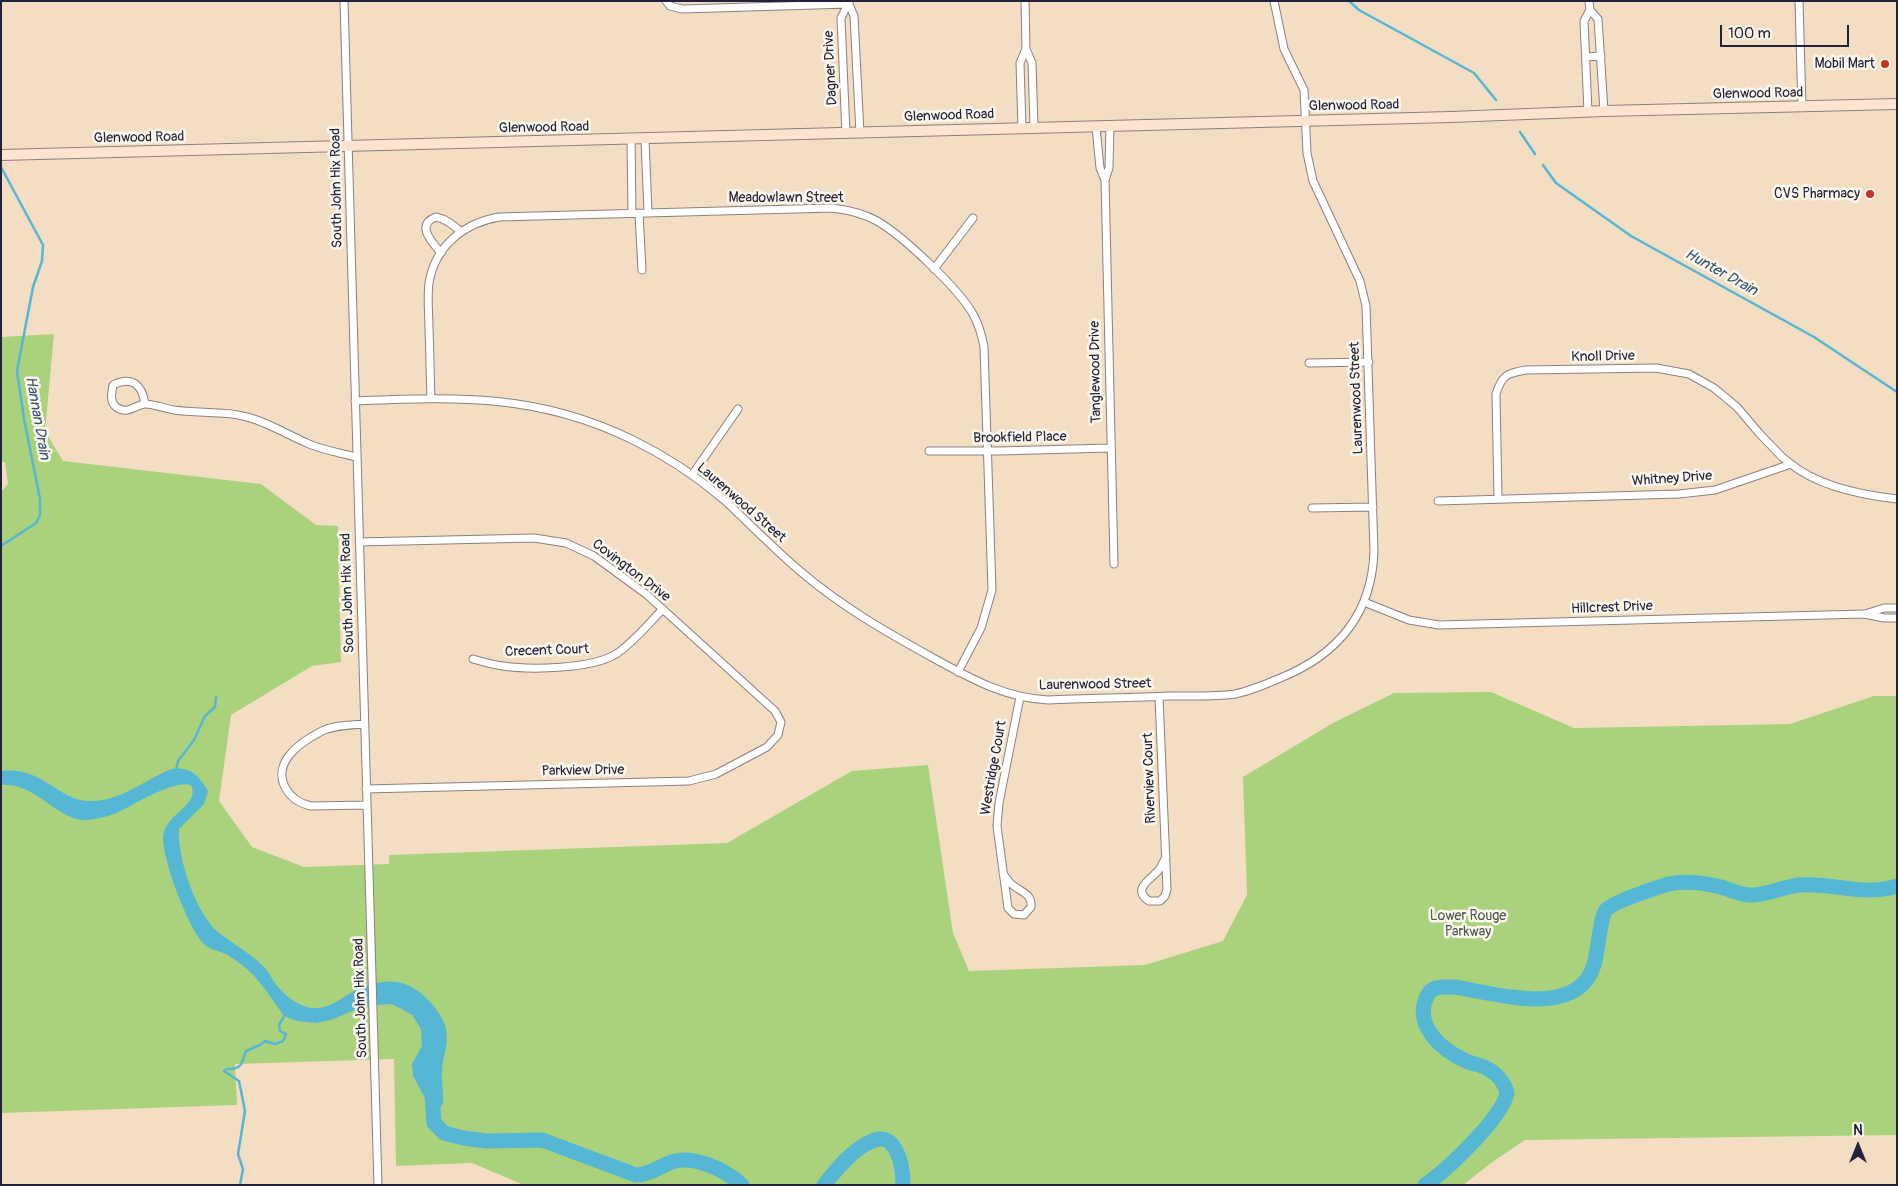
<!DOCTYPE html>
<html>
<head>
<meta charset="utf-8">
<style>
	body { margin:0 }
	#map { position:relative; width:1898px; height:1186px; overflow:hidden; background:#f4dec3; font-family:Pangolin,sans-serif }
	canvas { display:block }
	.frame { position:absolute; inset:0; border:2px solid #22223b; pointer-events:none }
	.north { position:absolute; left:1833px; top:1121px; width:50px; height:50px; -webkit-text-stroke:4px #fbf7ec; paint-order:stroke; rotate:0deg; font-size:14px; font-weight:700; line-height:20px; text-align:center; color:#22223b }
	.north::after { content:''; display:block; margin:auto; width:18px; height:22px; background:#22223b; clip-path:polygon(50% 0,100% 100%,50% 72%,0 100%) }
	.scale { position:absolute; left:1720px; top:25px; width:129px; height:22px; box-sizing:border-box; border:2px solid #22223b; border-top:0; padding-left:6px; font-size:15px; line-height:18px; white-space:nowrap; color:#22223b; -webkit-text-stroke:4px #fbf7ec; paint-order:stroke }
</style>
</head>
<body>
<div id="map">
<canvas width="1898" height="1186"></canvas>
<div class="frame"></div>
<div class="north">N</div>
<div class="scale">100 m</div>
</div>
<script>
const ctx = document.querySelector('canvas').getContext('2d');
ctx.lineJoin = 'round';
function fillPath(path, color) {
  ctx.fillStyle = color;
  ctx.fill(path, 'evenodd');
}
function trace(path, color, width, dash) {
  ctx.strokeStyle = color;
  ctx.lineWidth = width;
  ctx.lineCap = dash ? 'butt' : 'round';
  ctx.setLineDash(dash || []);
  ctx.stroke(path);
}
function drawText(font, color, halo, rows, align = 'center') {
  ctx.font = font + ' Pangolin,sans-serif';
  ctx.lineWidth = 5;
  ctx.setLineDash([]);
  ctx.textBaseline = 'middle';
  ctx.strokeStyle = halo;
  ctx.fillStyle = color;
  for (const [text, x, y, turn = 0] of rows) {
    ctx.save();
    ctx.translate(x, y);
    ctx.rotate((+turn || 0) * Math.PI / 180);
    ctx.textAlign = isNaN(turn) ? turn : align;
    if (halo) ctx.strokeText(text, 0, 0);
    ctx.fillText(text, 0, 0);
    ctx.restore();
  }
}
fillPath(new Path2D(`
	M 54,334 L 45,431 L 63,461 L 261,484 L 316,525 L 338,526 L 341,662 L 312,666 L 231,715 L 219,801 L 252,847 L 304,867 L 389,864 L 389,855 L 727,843 L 852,771 L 928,765 L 953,933 L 969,971 L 1145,965 L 1223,941 L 1247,895 L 1243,777 L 1333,723 L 1394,693 L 1491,692 L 1574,728 L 1790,724 L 1874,696 L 1897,696 L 1897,1135 L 1525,1140 L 1491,1163 L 1463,1185 L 524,1185 L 472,1163 L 396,1166 L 394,1059 L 235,1064 L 237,1105 L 1,1113 L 1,492 L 8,484 L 5,462 L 1,462 L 1,337 Z`), '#aad27d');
fillPath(new Path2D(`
	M 171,769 C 191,766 199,776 208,791 L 204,804 L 179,829 C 177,857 196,915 219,933 C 234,944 251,954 264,967 C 269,972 271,978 275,983 C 283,994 297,1006 311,1008 C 333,1010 345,993 363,987 C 391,977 410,980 431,1003 C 437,1010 444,1019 446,1029 C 449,1047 443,1054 442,1070 C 441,1081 444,1093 443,1104 L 434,1114 L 413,1076 L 412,1064 L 422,1046 L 421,1029 L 412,1015 L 402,1009 L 391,1004 L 364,1006 L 331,1020 L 316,1023 L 297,1021 L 284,1016 C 273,1001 263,984 249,971 C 243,965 235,960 228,955 C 220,951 210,950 204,944 C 188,928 163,861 163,838 C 164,813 201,806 191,785 C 173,779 132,806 114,814 C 106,817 96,819 88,820 C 58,823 37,782 1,785 L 1,771 C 43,766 58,801 90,801 C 119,802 145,780 171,769 Z`), '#55b7d4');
trace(new Path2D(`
	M 1349,1 L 1359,10 L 1474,73 L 1496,100
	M 1520,132 L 1535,154
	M 1543,165 L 1556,183 L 1631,236 L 1814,337 L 1897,392
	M 1,546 L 36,523 L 40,515 L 40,499 L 24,419 L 17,371 L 33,287 L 42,261 L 43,245 L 1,167
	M 176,770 L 178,761 L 194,740 L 205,716 L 215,707 L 216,697
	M 240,1185 L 243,1169 L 238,1154 L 245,1111 L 239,1081 L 224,1071 L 227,1069 C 244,1069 241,1062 246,1051 L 260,1045 L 265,1041 L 275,1044 L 283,1041 L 286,1034 L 280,1031 L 279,1025 L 286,1013`), '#55b7d4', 2.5);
trace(new Path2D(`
	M 432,1094 L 434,1123 L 444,1133 L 463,1138 L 486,1141 L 542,1140 L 636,1175 C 648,1175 658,1168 669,1163 C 692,1153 725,1170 742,1185
	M 824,1185 C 836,1170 852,1150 870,1142 C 897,1128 903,1167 903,1185
	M 1425,1185 C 1447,1170 1502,1118 1507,1093 C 1505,1083 1497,1074 1488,1069 C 1482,1065 1473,1064 1466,1061 C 1442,1050 1413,1026 1427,996 C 1432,985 1444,987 1454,987 C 1495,993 1577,1020 1594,965 C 1598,952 1600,917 1606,910 C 1612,902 1653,889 1665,885 C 1682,880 1704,883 1721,887 C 1731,890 1740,895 1751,895 C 1767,895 1783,887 1799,885 C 1832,882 1864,897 1897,886`), '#55b7d4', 15);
const street = new Path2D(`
	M 344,1 L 378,1185
	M 666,1 L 670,6 L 682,9 L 849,4
	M 1025,1 L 1026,49 L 1032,63 L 1034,127
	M 1589,1 L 1590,10 L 1598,19 L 1604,111
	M 1799,1 L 1802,107
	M 849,4 L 854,16 L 860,133
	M 1586,57 L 1601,56
	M 1588,112 L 1584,21 L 1590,10
	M 1110,126 L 1109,168 L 1105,180 L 1114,564
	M 1096,127 L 1100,168 L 1105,180
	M 1022,128 L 1020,63 L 1026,49
	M 846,134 L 841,18 L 849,2
	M 631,139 L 632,213
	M 645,139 L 648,213
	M 639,213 L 642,270
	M 441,253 C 432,242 415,225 436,217 C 446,219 453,225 460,231
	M 934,269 L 973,218
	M 1309,363 L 1369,362
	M 431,398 C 430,375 430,352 429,329 C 429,314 427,298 429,283 C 435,246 464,223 499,217 L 832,208 C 848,210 863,213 877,221 C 903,236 958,288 973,314 C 979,325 982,336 984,347 L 992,590 L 981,628 L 958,672
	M 355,401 C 456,397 536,393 631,439 C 664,455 695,475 723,499 C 749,523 773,548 800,571 C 842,607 888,633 935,659 C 972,679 1005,698 1048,700 C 1089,698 1130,698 1170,696 C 1192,696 1214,697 1235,694 C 1250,691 1264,685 1278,679 C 1336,656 1372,615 1374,551 L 1366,306 L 1360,281 L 1313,181 L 1307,153 L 1304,90 L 1284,49 L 1274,1
	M 145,404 C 142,384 132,376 113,385 C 112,392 109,401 116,407 C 127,415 134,406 144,404 C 150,403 167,409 174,410 C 189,412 204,412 219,413 C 256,414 277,430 309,444 C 323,450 341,453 356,457
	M 929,451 L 999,451 L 1110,448
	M 692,475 L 738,409
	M 1498,498 L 1496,394 C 1502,375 1507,373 1526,370 L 1656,368 L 1689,374 L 1714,388 L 1737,407 L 1759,433 L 1782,457 L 1791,464
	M 1438,501 L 1679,494 L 1715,490 L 1791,464 C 1819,487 1862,495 1897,499
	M 1312,508 L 1373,507
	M 359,542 L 534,538 L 566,543 L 594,556 L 646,594 L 775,711 L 781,722 L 778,735 L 767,747 L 716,774 L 689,781 L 366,789
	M 1364,602 L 1409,620 L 1439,625 L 1864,614 L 1884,618 L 1897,618
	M 1865,614 L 1884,608 L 1897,608
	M 473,659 C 483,662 493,665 503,666 C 531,670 592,669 616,654 C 634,642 648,624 663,609
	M 1159,697 L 1167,889 L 1165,896 L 1160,901 L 1149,901 C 1132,890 1149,880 1157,872 C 1161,868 1163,862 1166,857
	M 364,724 C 350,725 335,725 322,731 C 310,737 296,746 288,757 C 273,778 288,801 311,806 L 367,805
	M 1003,873 C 1006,878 1009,883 1014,886 C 1023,893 1032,894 1031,907 L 1024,915 L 1014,914 L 1008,908 L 997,826 L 999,803 L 1020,697`);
const secondary = new Path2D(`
	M 1,155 L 1451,117 L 1604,111 L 1897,104`);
trace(street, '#8b807f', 9);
trace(secondary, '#8b807f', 12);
trace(street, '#fff', 7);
trace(secondary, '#fde4d0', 10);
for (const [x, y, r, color] of [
	[1885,64,5,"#c8321e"],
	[1870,194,5,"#c8321e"]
]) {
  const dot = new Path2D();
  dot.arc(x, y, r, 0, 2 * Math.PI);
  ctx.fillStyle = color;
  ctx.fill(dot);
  trace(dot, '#fbf7ec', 2);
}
drawText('14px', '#22223b', '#fbf7ec', [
	["Mobil Mart",1875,64],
	["CVS Pharmacy",1860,194]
], 'right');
drawText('14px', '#22223b', '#fbf7ec', [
	["Dagner Drive",831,68,-93],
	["Glenwood Road",1758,94,-1],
	["Glenwood Road",1354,106,-1],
	["Glenwood Road",949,116,-2],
	["Glenwood Road",544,128,-1],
	["Glenwood Road",139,138,-1],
	["South John Hix Road",337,188,-91],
	["Meadowlawn Street",786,198],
	["Knoll Drive",1603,357,-1],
	["Tanglewood Drive",1096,372,-91],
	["Laurenwood Street",1357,398,-92],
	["Brookfield Place",1020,438,-1],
	["Whitney Drive",1672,479,-4],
	["Laurenwood Street",741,503,41],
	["Covington Drive",631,571,37],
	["South John Hix Road",348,593,-92],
	["Hillcrest Drive",1612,608,-2],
	["Crecent Court",547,651,-2],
	["Laurenwood Street",1095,685,-1],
	["Westridge Court",994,768,-80],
	["Parkview Drive",583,771,-1],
	["Riverview Court",1150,778,-92],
	["South John Hix Road",361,998,-92]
]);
drawText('14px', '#4b574f', '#fbf7ec', [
	["Lower Rouge",1468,916],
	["Parkway",1468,932]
]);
drawText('italic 15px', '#345671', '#fbf7ec', [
	["Hunter Drain",1721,273,29],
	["Hannan Drain",37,418,80]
]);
</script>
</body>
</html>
